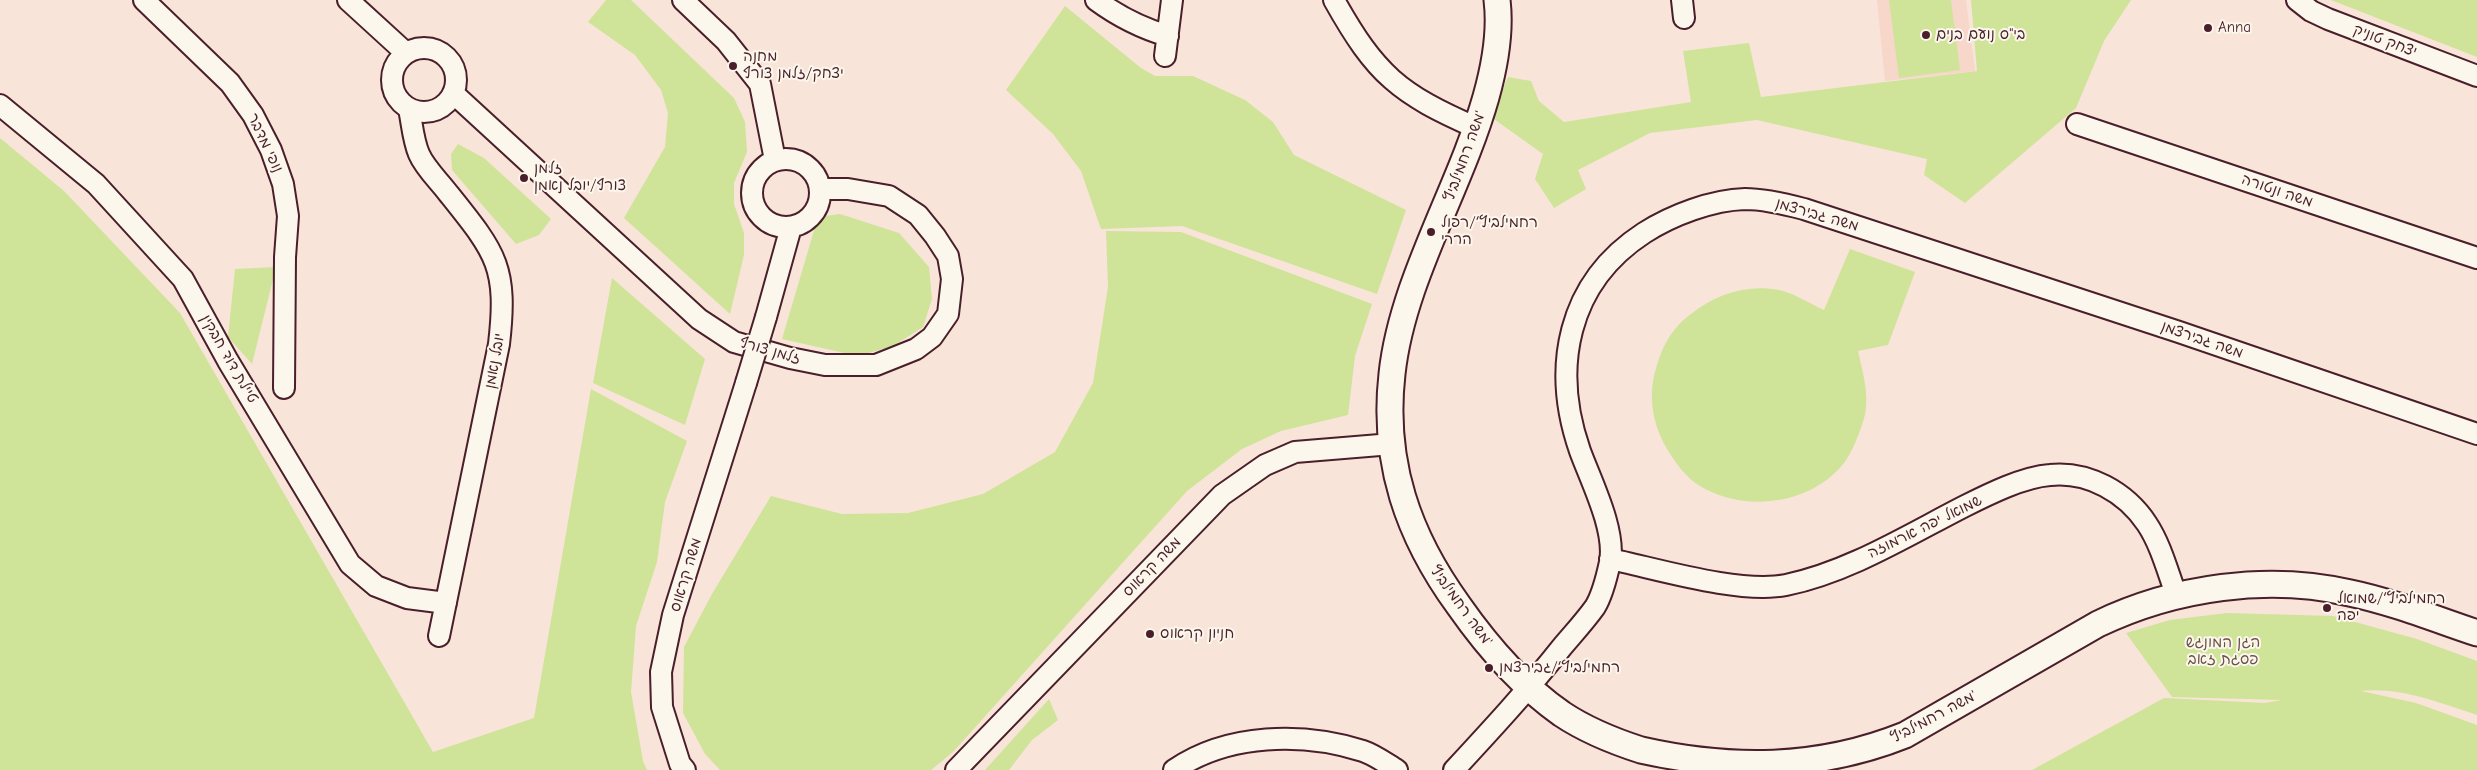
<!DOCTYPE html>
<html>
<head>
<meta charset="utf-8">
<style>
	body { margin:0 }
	canvas { display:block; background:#f8e4d8 }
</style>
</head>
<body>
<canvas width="2477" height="770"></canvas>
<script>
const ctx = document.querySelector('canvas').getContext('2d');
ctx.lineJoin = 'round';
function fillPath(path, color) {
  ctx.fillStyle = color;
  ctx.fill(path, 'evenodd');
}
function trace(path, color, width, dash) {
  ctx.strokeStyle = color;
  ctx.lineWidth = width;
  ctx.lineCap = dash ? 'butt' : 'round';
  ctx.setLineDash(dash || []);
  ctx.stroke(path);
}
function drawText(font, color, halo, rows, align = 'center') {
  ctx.font = font + ' "Comic Neue","Playpen Sans Hebrew",sans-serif';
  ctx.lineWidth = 4;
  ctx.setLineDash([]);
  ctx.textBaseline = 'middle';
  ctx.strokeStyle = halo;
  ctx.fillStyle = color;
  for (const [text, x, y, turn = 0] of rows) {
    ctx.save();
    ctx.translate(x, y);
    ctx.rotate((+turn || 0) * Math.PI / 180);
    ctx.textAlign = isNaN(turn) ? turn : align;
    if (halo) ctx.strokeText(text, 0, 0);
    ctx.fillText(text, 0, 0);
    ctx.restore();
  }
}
fillPath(new Path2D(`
	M 1877,0 L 1966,0 L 1975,71 L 1885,81 Z`), '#f6d7ca');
fillPath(new Path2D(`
	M 606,0 L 631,0 L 734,98 L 745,122 L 747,152 L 734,183 L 734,204 L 744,233 L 744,255 L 730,314 L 624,218 L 665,147 L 668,113 L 661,90 L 635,55 L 588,22 Z
	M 1889,0 L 1951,0 L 1960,70 L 1899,78 Z
	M 1971,0 L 2131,0 L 2104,41 L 2076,108 L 1965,203 L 1924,175 L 1927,159 L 1757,120 L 1650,133 L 1578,170 L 1586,189 L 1554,208 L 1535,179 L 1543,154 L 1491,117 L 1508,77 L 1531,81 L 1539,101 L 1564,122 L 1691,102 L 1683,51 L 1749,43 L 1761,97 L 1977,71 Z
	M 2331,0 L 2477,0 L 2477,57 Z
	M 1065,6 L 1141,68 L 1155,76 L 1193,76 L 1245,100 L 1273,122 L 1294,155 L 1406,210 L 1377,294 L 1182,226 L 1101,229 L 1081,171 L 1053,134 L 1006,90 Z
	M 0,138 L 64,191 L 180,313 L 433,752 L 534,718 L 591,389 L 687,441 L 665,502 L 657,562 L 636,626 L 631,692 L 643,761 L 647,770 L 0,770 Z
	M 458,144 L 484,158 L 551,219 L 539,235 L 516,244 L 452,170 L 451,154 Z
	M 840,214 L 899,233 L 929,267 L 932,299 L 923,327 L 893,346 L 858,356 L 782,339 L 818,217 Z
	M 1106,231 L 1181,232 L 1372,304 L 1355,356 L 1348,415 L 1281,431 L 1242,449 L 1187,491 L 953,752 L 931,770 L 720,770 L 705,754 L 683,713 L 684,647 L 712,594 L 771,496 L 842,514 L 908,513 L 983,494 L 1055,452 L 1093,383 L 1108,287 Z
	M 1850,249 L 1915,272 L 1888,345 L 1858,351 C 1863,374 1871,399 1863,422 C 1859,434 1852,453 1844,463 C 1811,505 1744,513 1700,486 C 1685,477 1676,463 1667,449 C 1655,429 1649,404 1653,381 C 1659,353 1668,331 1691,314 C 1716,294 1747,284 1779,290 C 1794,293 1810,304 1824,310 Z
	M 276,267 L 252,364 L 228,337 L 235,269 Z
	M 612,278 L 705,359 L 685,425 L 593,383 Z
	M 2227,613 L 2333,616 L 2417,639 L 2477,661 L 2477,715 C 2440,703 2401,687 2361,691 L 2416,703 L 2477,725 L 2477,770 L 2032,770 L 2164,698 L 2265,703 L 2282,700 L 2172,697 L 2126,633 L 2170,620 Z
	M 1049,699 L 1058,720 L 1032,740 L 1009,770 L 985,770 Z`), '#cfe499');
const minor = new Path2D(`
	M 144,0 L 230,83 L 253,115 L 271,150 L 283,184 L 288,216 L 285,257 L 284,388
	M 348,0 L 406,53
	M 683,0 L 726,41 L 760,84 L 775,160
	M 1096,0 C 1119,17 1141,28 1168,36
	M 1334,0 C 1376,75 1399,94 1477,128
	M 1682,0 L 1684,18
	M 2297,0 L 2311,11 L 2328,19 L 2477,76
	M392 80a32 32 0 1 1 64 0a32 32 0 1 1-64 0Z
	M 1165,56 L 1172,0
	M 453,93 L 699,319 L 734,342 L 790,358 L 825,365 L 876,365 L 916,349 L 932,337 L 948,314 L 952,279 L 948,256 L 935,236 L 918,215 L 889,196 L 848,189 L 820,189
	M 0,105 L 96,184 L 183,279 L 228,361 L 350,564 L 376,586 L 407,598 L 446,603
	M 409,109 C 412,123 413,140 419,154 C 425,168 439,181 448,193 C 496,253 508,266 499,344 L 439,636
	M 2077,124 L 2477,258
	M752 193a34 34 0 1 1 68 0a34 34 0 1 1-68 0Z
	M 766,317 L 791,227
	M 1610,559 C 1658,569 1739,594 1786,585 C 1849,572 1908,535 1965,506 C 1989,494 2023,477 2050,475 C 2088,471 2126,492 2147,524 C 2161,545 2168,573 2177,597
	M 685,770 L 680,764 L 662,707 L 661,672 L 673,615 L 746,383
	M 956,770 L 1222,495 L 1265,465 L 1295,452 L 1392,444
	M 1174,770 C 1228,733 1303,732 1363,751 C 1375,755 1387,764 1397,770
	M 1454,770 C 1491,730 1528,690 1562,647 C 1573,634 1585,621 1595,607 C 1603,594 1607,576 1610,562 C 1616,530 1591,481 1580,451 C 1551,368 1567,283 1644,233 C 1672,215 1712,200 1745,199 C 1765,199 1785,204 1804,209 L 2179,332 L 2477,434`);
const tertiary = new Path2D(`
	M 1497,0 C 1501,32 1495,65 1486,97 C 1460,189 1402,280 1392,374 C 1382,462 1408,536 1459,606 C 1487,646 1522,686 1562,714 C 1586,730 1613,741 1641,750 C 1730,770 1818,770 1905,735 L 2098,624 C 2175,587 2268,574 2350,593 C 2393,602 2435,619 2477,633`);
trace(minor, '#4a1f2b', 24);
trace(tertiary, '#4a1f2b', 29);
trace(minor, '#fbf7ec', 20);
trace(tertiary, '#fbf7ec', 25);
const minorBridge = new Path2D(`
	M 746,383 L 766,317`);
trace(minorBridge, '#4a1f2b', 24, []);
trace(minorBridge, '#fbf7ec', 20);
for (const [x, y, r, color] of [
	[2208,28,5,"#4a1f2b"],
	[1926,35,5,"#4a1f2b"],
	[733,66,5,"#4a1f2b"],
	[524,178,5,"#4a1f2b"],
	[1431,232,5,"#4a1f2b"],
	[2327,608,5,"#4a1f2b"],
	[1150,634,5,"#4a1f2b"],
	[1489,668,5,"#4a1f2b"]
]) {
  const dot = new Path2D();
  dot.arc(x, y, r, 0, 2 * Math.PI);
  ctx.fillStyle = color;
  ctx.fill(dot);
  trace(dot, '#fbf7ec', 2);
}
drawText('15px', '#4a1f2b', '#fbf7ec', [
	["Anna",2218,28],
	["בי\"ס נועם בנים",1936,35],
	["מחנה",743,57],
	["יצחק/זלמן צורף",743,74],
	["זלמן",534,169],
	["צורף/יובל נאמן",534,186],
	["רחמילביץ׳/רפול",1441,223],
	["הררי",1441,240],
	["רחמילביץ׳/שמואל",2337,599],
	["יפה",2337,616],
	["חניון קראוס",1160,634],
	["רחמילביץ׳/גבירצמן",1499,668]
], 'left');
drawText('15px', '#4a1f2b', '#fbf7ec', [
	["יצחק טוניק",2385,41,21],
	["נופי מדבר",265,143,65],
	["משה רחמילביץ'",1465,156,-70],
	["משה ונטורה",2277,191,19],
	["משה גבירצמן",1817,215,16],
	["משה גבירצמן",2202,340,19],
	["זלמן צורף",770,351,16],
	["טיילת דוד חבקין",229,359,60],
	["יובל נאמן",495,361,-80],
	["שמואל יפה ארמוזה",1925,527,-26],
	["משה קראוס",1152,567,-46],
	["משה קראוס",686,575,-73],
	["משה רחמילביץ'",1461,606,54],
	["משה רחמילביץ'",1934,717,-28]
]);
drawText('15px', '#6b5046', '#fbf7ec', [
	["הגן המונגש",2223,643],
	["פסגת זאב",2223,660]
]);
</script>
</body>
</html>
